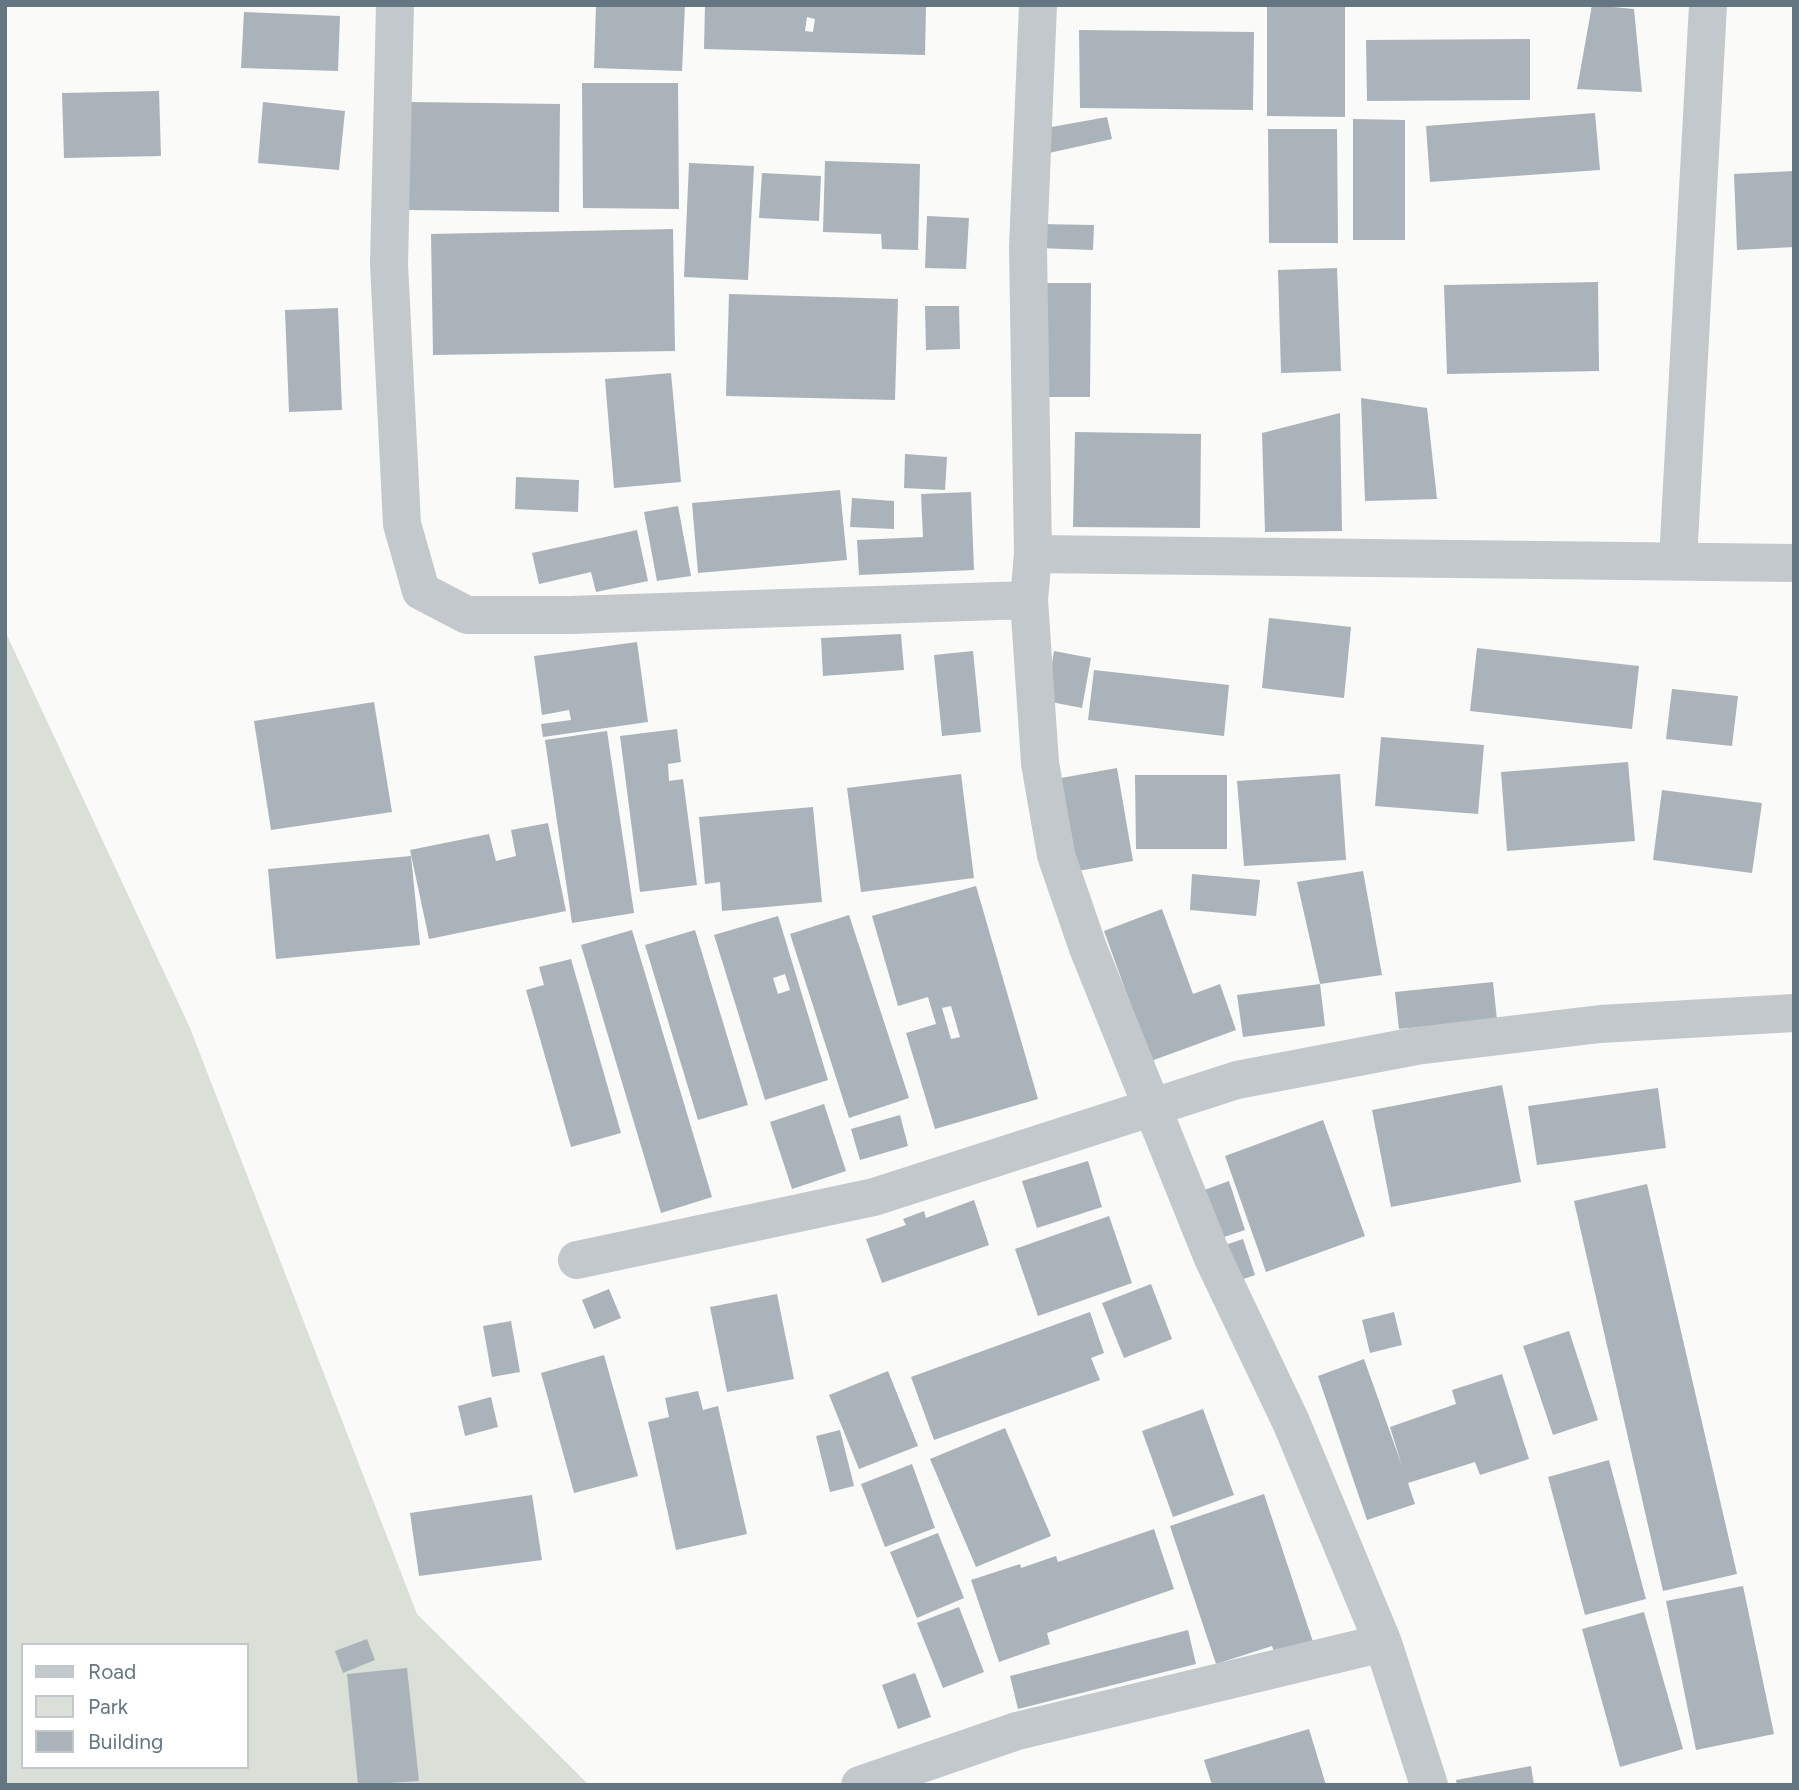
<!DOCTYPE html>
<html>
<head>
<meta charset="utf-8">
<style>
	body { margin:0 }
	#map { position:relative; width:1799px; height:1790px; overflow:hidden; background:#fafaf8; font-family:Figtree,sans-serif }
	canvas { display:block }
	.frame { position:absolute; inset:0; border:7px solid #657683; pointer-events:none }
	.legend { position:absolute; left:21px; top:1643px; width:228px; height:126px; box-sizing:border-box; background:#fff; border:2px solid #c1c8cd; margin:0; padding:9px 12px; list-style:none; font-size:21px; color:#657683 }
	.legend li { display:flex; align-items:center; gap:14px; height:35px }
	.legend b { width:35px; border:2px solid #c1c8cd }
</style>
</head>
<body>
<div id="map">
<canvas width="1799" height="1790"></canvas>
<div class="frame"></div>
<ul class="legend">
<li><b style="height:9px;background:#c3c8cc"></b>Road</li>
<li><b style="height:19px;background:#dadfd7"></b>Park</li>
<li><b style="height:19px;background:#aab3b9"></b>Building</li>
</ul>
</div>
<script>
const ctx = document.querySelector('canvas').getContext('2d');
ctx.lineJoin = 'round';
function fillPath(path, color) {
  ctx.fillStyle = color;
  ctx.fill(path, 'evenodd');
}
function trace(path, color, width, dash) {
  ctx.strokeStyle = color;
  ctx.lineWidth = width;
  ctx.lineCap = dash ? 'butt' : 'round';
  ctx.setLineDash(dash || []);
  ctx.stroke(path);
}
fillPath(new Path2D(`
	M 5,631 L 190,1028 L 417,1614 L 589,1785 L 5,1785 ZM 23,1645 L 247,1645 L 247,1767 L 23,1767 Z`), '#dadfd7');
fillPath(new Path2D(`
	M 596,5 L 685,5 L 682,71 L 594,68 Z
	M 705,5 L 926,5 L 925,55 L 704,49 ZM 807,17 L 815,19 L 813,32 L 805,31 Z
	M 1267,5 L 1345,5 L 1345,117 L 1267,116 Z
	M 1592,5 L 1634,9 L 1642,92 L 1577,89 Z
	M 244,12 L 340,16 L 338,71 L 241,68 Z
	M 1079,30 L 1254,32 L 1253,110 L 1080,108 Z
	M 1530,39 L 1530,100 L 1367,101 L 1366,40 Z
	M 582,83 L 678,83 L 679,209 L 583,208 Z
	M 159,91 L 161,156 L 64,158 L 62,93 Z
	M 263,102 L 345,111 L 339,170 L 258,163 Z
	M 409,102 L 560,104 L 559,212 L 408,210 Z
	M 1595,113 L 1600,170 L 1430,182 L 1426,126 Z
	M 1107,117 L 1112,139 L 1049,153 L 1046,128 Z
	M 1353,119 L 1405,120 L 1405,240 L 1353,240 Z
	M 1268,129 L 1337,129 L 1338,243 L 1269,243 Z
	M 825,161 L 920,164 L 918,250 L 882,249 L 881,234 L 823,232 Z
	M 689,163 L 754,166 L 748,280 L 684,277 Z
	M 1794,171 L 1794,247 L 1737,250 L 1734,174 Z
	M 762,173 L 821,176 L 819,221 L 759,218 Z
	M 927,216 L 969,218 L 966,269 L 925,268 Z
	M 1039,224 L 1094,225 L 1093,250 L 1038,248 Z
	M 673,229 L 675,351 L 433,355 L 431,234 Z
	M 1337,268 L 1341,371 L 1281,373 L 1278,270 Z
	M 1598,282 L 1599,371 L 1447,374 L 1444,285 Z
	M 1032,283 L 1091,283 L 1090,397 L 1032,397 Z
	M 729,294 L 898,299 L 895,400 L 726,396 Z
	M 925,306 L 959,306 L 960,349 L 926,350 Z
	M 338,308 L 342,410 L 289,412 L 285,310 Z
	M 671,373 L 681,482 L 614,488 L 605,379 Z
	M 1361,398 L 1427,408 L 1437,499 L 1365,501 Z
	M 1340,413 L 1342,531 L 1265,532 L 1262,433 Z
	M 1075,432 L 1201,434 L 1200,528 L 1073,527 Z
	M 905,454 L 947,457 L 945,490 L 904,488 Z
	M 516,477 L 579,480 L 578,512 L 515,509 Z
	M 840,490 L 847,560 L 698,573 L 692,503 Z
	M 971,492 L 974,570 L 859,575 L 857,540 L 923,537 L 921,494 Z
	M 852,498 L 894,501 L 894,529 L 850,527 Z
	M 678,506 L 691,576 L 657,581 L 644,512 Z
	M 637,530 L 648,581 L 596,592 L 591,572 L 539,584 L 532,553 Z
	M 1269,618 L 1351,627 L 1344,698 L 1262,688 Z
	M 901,634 L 904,670 L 823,676 L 821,638 Z
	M 637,642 L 648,722 L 543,737 L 541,724 L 571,720 L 569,710 L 542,715 L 534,656 Z
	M 1477,648 L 1639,666 L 1632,729 L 1470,711 Z
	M 973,651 L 981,732 L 942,736 L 934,655 Z
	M 1054,651 L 1091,658 L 1082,708 L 1046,701 Z
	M 1094,670 L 1229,685 L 1224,736 L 1088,720 Z
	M 1672,689 L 1738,696 L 1732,746 L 1666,739 Z
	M 374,702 L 392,812 L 271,830 L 254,721 Z
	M 677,729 L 681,762 L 668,764 L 669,781 L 683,779 L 697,885 L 640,892 L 620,736 Z
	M 607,731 L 634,913 L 572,923 L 545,740 Z
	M 1381,737 L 1484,745 L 1478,814 L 1375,806 Z
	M 1628,762 L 1635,841 L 1507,851 L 1501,772 Z
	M 1117,768 L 1133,861 L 1078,871 L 1061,778 Z
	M 961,774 L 974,878 L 861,892 L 847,788 Z
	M 1340,774 L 1346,860 L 1244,866 L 1237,781 Z
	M 1135,775 L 1227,775 L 1227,849 L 1136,849 Z
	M 1662,790 L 1762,803 L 1752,873 L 1653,860 Z
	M 813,807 L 822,902 L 722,911 L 720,882 L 705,884 L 699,817 Z
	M 548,823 L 566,911 L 429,939 L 410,850 L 489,834 L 496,861 L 516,856 L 511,830 Z
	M 411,856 L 420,945 L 276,959 L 268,869 Z
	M 1363,871 L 1382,975 L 1320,984 L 1297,882 Z
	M 1192,874 L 1260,880 L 1256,916 L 1190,910 Z
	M 976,886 L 1038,1099 L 935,1129 L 906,1033 L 936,1024 L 928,997 L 898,1006 L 872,916 ZM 951,1006 L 960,1037 L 951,1039 L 942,1008 Z
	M 1162,909 L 1193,994 L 1220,984 L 1236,1030 L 1151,1061 L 1104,931 Z
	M 849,915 L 909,1098 L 849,1118 L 790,934 Z
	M 778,916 L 828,1080 L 765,1100 L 714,935 ZM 785,974 L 790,990 L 778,994 L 773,978 Z
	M 632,930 L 712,1197 L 661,1213 L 581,945 Z
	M 695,930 L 748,1105 L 698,1120 L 645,945 Z
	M 571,959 L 621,1133 L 571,1147 L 526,990 L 544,985 L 539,967 Z
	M 1493,982 L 1497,1020 L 1399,1029 L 1395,992 Z
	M 1320,984 L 1325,1026 L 1243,1037 L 1237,995 Z
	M 1502,1085 L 1521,1182 L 1391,1207 L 1372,1110 Z
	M 1658,1088 L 1666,1148 L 1537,1165 L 1528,1106 Z
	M 824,1104 L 846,1171 L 792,1189 L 770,1122 Z
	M 900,1115 L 908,1146 L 860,1160 L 851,1129 Z
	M 1323,1120 L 1365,1236 L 1266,1272 L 1225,1156 Z
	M 1088,1161 L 1102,1207 L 1037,1228 L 1022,1181 Z
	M 1229,1181 L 1245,1230 L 1212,1241 L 1196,1193 Z
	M 1647,1184 L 1737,1574 L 1663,1591 L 1574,1201 Z
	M 974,1200 L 989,1245 L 882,1283 L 866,1239 L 906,1225 L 903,1219 L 924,1211 L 926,1218 Z
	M 1109,1216 L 1132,1283 L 1038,1316 L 1015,1249 Z
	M 1243,1239 L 1255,1275 L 1229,1284 L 1216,1248 Z
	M 1151,1284 L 1172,1339 L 1124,1358 L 1102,1303 Z
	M 609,1289 L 621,1318 L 594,1329 L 582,1300 Z
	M 777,1294 L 794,1379 L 727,1392 L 710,1307 Z
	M 1090,1312 L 1104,1353 L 1091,1358 L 1100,1380 L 934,1440 L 911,1377 Z
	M 1394,1312 L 1402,1345 L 1370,1353 L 1362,1320 Z
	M 511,1321 L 520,1372 L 492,1377 L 483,1326 Z
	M 1569,1331 L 1598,1420 L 1553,1435 L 1523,1346 Z
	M 604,1355 L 638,1476 L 574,1493 L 541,1373 Z
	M 1364,1359 L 1402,1466 L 1390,1427 L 1456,1404 L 1452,1390 L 1502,1374 L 1529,1459 L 1480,1475 L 1475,1462 L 1408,1483 L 1415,1504 L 1367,1520 L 1318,1376 Z
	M 888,1371 L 918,1446 L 859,1469 L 829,1395 Z
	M 698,1391 L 703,1410 L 718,1406 L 747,1534 L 676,1550 L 648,1422 L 669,1417 L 665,1398 Z
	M 491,1397 L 498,1427 L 465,1436 L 458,1406 Z
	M 1203,1409 L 1234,1495 L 1173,1517 L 1142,1431 Z
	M 1005,1428 L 1051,1536 L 976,1567 L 930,1459 Z
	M 840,1430 L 854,1486 L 830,1492 L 816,1436 Z
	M 1609,1460 L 1646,1599 L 1585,1615 L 1548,1477 Z
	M 912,1464 L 935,1528 L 885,1547 L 861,1484 Z
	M 1264,1494 L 1313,1642 L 1275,1655 L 1272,1646 L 1216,1664 L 1170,1526 Z
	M 532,1495 L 542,1560 L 419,1576 L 410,1513 Z
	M 1154,1529 L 1174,1589 L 1047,1633 L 1050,1644 L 999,1662 L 971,1580 L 1020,1564 L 1021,1568 L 1056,1556 L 1058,1562 Z
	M 938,1533 L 964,1598 L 917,1618 L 890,1552 Z
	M 1743,1586 L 1774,1734 L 1696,1750 L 1666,1601 Z
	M 959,1607 L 984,1672 L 943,1688 L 917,1623 Z
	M 1644,1612 L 1683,1749 L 1620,1767 L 1582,1629 Z
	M 1188,1630 L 1196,1664 L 1018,1709 L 1010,1676 Z
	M 367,1639 L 375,1660 L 343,1673 L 335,1651 Z
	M 407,1668 L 419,1781 L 358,1785 L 347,1674 Z
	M 915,1673 L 931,1717 L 898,1729 L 882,1685 Z
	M 1309,1729 L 1326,1785 L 1212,1785 L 1204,1760 Z
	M 1531,1766 L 1534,1785 L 1457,1785 L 1456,1780 Z`), '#aab3b9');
trace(new Path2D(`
	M 395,5 L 389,264 L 402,524 L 421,591 L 467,615 L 570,615 L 1029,600
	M 1038,5 L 1028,247 L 1033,554 L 1029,600 L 1040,763 L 1056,855 L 1088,948 L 1212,1256 L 1291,1422 L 1383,1643 L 1429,1785
	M 1033,554 L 1794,563
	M 1678,560 L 1708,5
	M 577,1260 L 874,1197 L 1237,1080 L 1416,1046 L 1600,1024 L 1794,1013
	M 860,1785 L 1017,1731 L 1383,1643`), '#c3c8cc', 38);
</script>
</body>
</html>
